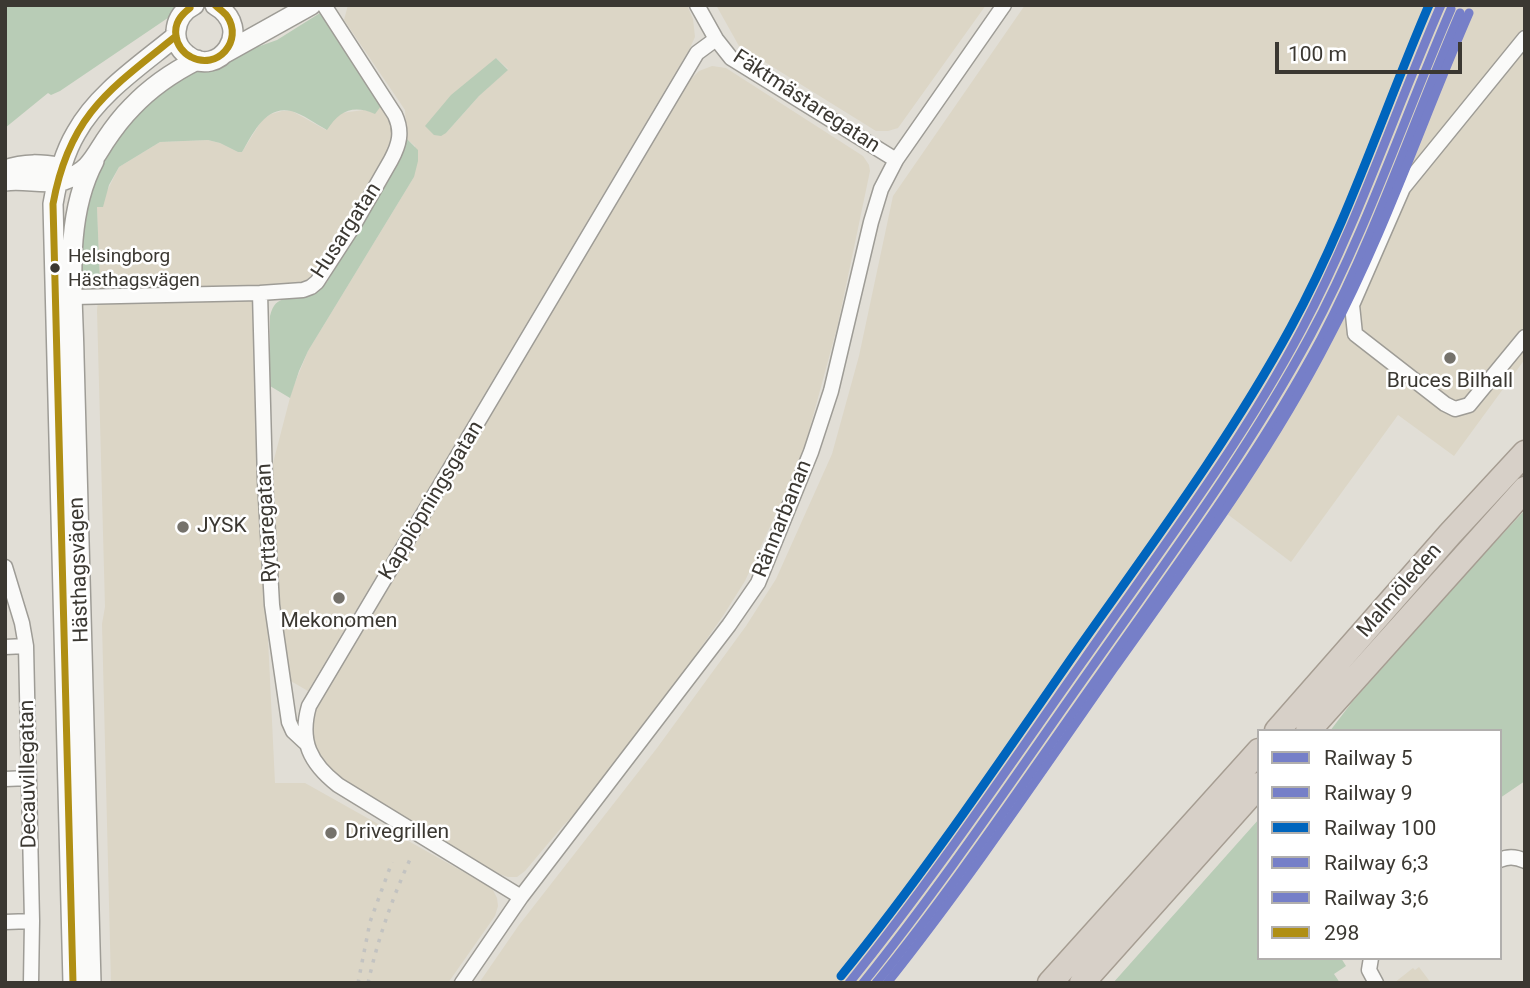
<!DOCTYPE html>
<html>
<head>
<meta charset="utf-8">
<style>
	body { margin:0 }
	#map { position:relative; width:1530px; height:988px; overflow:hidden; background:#e1ded6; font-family:Roboto,sans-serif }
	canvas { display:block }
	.frame { position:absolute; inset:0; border:7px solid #3b3832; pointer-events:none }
	.legend { position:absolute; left:1257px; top:729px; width:245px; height:231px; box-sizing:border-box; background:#fff; border:2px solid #b1afad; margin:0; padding:9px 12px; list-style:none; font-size:21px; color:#3b3832 }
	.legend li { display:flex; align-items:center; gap:14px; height:35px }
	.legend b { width:35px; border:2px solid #b1afad }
	.scale { position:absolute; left:1275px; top:42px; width:187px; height:32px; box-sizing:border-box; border:4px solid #3b3832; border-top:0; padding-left:9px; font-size:21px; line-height:24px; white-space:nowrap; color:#3b3832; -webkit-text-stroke:5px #fff; paint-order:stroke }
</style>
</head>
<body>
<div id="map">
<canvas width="1530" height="988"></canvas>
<div class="frame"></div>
<ul class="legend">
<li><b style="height:9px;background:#767fc8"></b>Railway 5</li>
<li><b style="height:9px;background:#767fc8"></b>Railway 9</li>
<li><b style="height:9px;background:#0065bd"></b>Railway 100</li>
<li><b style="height:9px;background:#767fc8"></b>Railway 6;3</li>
<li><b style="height:9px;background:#767fc8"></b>Railway 3;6</li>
<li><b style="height:9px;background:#b08f14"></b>298</li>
</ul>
<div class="scale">100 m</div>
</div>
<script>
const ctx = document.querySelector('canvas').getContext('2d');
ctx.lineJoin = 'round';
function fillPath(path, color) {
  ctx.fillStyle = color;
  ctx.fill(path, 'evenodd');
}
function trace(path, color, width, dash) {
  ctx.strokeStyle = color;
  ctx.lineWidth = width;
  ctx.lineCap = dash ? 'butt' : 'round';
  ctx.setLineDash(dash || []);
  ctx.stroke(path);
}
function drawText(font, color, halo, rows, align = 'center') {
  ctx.font = font + ' Roboto,sans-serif';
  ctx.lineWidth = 5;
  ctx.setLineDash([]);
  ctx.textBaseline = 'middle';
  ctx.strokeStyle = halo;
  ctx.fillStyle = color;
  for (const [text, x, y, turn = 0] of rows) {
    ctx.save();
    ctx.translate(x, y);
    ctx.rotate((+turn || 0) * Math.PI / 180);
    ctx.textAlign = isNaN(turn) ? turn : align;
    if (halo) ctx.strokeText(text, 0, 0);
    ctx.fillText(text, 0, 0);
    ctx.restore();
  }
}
fillPath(new Path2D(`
	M 348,5 L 687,5 L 693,19 L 695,37 L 689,50 L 308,691 L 289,680 L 278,604 L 272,467 L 292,390 L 308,351 L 414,177 L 415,146 L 407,139 L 405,110 L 344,20 ZM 496,58 L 508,69 L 479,96 L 446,133 Z
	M 716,5 L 986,5 L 898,128 L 888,131 L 876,131 L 739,46 Z
	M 1025,5 L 1525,5 L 1525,359 L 1454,456 L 1398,415 L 1291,562 L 1214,504 L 1018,793 L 922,927 L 876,983 L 479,983 L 519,925 L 657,748 L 746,626 L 776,579 L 832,454 L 859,356 L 893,196 Z
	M 712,66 L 726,68 L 863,156 L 869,165 L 870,171 L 838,324 L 802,457 L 745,581 L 723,616 L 640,734 L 597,791 L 562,827 L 525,871 L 517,877 L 508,877 L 499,874 L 331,773 L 315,753 L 310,723 L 316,706 L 338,668 L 691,79 L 699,71 Z
	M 381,106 L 387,113 L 391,123 L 393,135 L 390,151 L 315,276 L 303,283 L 284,286 L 254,286 L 259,453 L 275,783 L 305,783 L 485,884 L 493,890 L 497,898 L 498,906 L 495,916 L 448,983 L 111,983 L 102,624 L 105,607 L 97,310 L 100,284 L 97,207 L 105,195 L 119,167 L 160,142 L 208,140 L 220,143 L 238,152 L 242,152 L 262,120 L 271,114 L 282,111 L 292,111 L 326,130 L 334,118 L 341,113 L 364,110 L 372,112 Z
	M 1419,967 L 1431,983 L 1394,983 L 1413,968 L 1415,970 Z`), '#dcd6c6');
fillPath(new Path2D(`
	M 5,5 L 187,5 L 60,91 L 51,95 L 48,93 L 5,128 Z
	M 320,13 L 381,106 L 375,114 C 353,104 339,111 327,130 C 316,124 303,114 291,111 C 265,105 253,134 242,152 L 238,152 L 220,143 L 208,140 L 160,142 L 119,167 L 109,185 L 103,207 L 97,207 L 100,284 L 86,284 L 82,282 L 80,277 L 79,261 L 90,186 L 110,146 L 141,110 L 177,81 L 223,59 L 277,40 Z
	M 496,58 L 508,70 L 479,96 L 446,133 L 441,136 L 434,135 L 425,126 L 451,95 Z
	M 407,139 L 418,150 L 418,161 L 414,177 L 308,351 L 299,371 L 290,398 L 270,386 L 270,316 C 276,292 290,302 308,296 C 315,294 321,288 327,282 L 400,158 Z
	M 1525,510 L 1525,781 L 1500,798 L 1500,731 L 1330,731 L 1352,702 L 1470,569 Z
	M 1259,819 L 1259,958 L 1341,958 L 1346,966 L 1334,974 L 1340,983 L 1113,983 Z`), '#b8ccb6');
const street = new Path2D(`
	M 697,5 L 716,39 L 731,58 L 896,160
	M 1525,38 L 1403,188 L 1352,305 L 1355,334 L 1445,404 L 1455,409 L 1469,405 L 1525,337
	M 260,293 L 265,481 L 272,605 L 289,722 L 293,731 L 307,744
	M 73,297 L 260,293 L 303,290 L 311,287 L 317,282 L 352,228 L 391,160 C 399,145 403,132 395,115 L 324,5
	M 5,567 L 22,623 L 26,646 L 32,921 L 31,983
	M 5,647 L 26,646
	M 5,779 L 29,778
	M 1500,860 C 1508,856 1517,857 1525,861
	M 521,897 L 338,785 C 310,763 299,741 309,706 C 440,489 567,270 697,53 L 716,39
	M 5,922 L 32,921
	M 1371,958 L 1369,970 L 1376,983
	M 462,983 L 521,897 L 729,625 L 758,583 L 811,452 L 831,391 L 871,222 L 881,189 L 896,160 L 1004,5`);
const secondary = new Path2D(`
	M 194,5 C 184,10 177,18 176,31 C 175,40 179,49 187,55 C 218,80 256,29 215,5
	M 225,53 L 311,5
	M 5,170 C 25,163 41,164 62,168
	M 5,181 C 24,178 46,185 64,180 C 88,172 93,160 105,141 C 113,129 122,117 132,107 C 150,88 173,72 197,60
	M 73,983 L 53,204 C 57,180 63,155 76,133 C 98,93 141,65 176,36
	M 91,983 L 74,357 C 73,293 63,219 94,161`);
const highway = new Path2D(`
	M 1277,731 L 1450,534 L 1525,453
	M 1308,731 L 1525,489
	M 1050,983 L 1259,751
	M 1082,983 L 1259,785`);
trace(street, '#9e9c96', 17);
trace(secondary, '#9e9c96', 22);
trace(highway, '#a69d92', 27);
trace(street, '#fafaf9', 14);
trace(secondary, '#fafaf9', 19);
trace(highway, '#d7d0c8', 24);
trace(new Path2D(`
	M 358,983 L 370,922 L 392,862
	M 368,983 C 378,938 393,896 412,855`), '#c3c3c1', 3.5, [3.5, 7]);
trace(new Path2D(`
	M 190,8 C 181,15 174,23 176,36 C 177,45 183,53 191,57 C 217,71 244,41 227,16 C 224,12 219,9 215,5
	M 73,983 L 53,204 C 69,115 110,89 176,36`), '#b08f14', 7);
trace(new Path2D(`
	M 849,983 C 933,879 1007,769 1083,661 C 1159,552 1240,446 1302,329 C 1357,225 1394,113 1441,5`), '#767fc8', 9);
trace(new Path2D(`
	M 863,983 C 945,881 1017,773 1092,667 C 1168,559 1247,453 1310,336 C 1366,232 1404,118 1451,9`), '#767fc8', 9);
trace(new Path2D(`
	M 841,976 C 924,874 998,764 1073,656 C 1149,548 1228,443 1291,327 C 1347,224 1383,112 1429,5`), '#0065bd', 9);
trace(new Path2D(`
	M 876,983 C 957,883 1027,777 1101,673 C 1177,564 1258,457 1321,339 C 1376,234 1413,122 1460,13`), '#767fc8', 9);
trace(new Path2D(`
	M 887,983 C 968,881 1040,774 1114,668 C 1190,561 1269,455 1329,338 C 1384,234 1422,121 1469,13`), '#767fc8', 9);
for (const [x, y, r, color] of [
	[55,268,6,"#3b3832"],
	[1450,358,7,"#75726b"],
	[183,527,7,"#75726b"],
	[339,598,7,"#75726b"],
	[331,833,7,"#75726b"]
]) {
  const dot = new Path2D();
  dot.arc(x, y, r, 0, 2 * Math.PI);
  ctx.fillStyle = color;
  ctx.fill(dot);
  trace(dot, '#fff', 2.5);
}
drawText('19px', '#3b3832', '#fff', [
	["Helsingborg",68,257],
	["Hästhagsvägen",68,281]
], 'left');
drawText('21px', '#3b3832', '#fff', [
	["Fäktmästaregatan",806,102,33],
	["Husargatan",347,231,-57],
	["Kapplöpningsgatan",432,501,-59],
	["Rännarbanan",783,519,-68],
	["Ryttaregatan",268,523,-93],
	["Hästhagsvägen",80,570,-92],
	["Malmöleden",1400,591,-49],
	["Decauvillegatan",29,774,-91]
]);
drawText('21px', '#3b3832', '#fff', [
	["Bruces Bilhall",1450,382],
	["JYSK",197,527,"left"],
	["Mekonomen",339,622],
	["Drivegrillen",345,833,"left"]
]);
</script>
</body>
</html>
